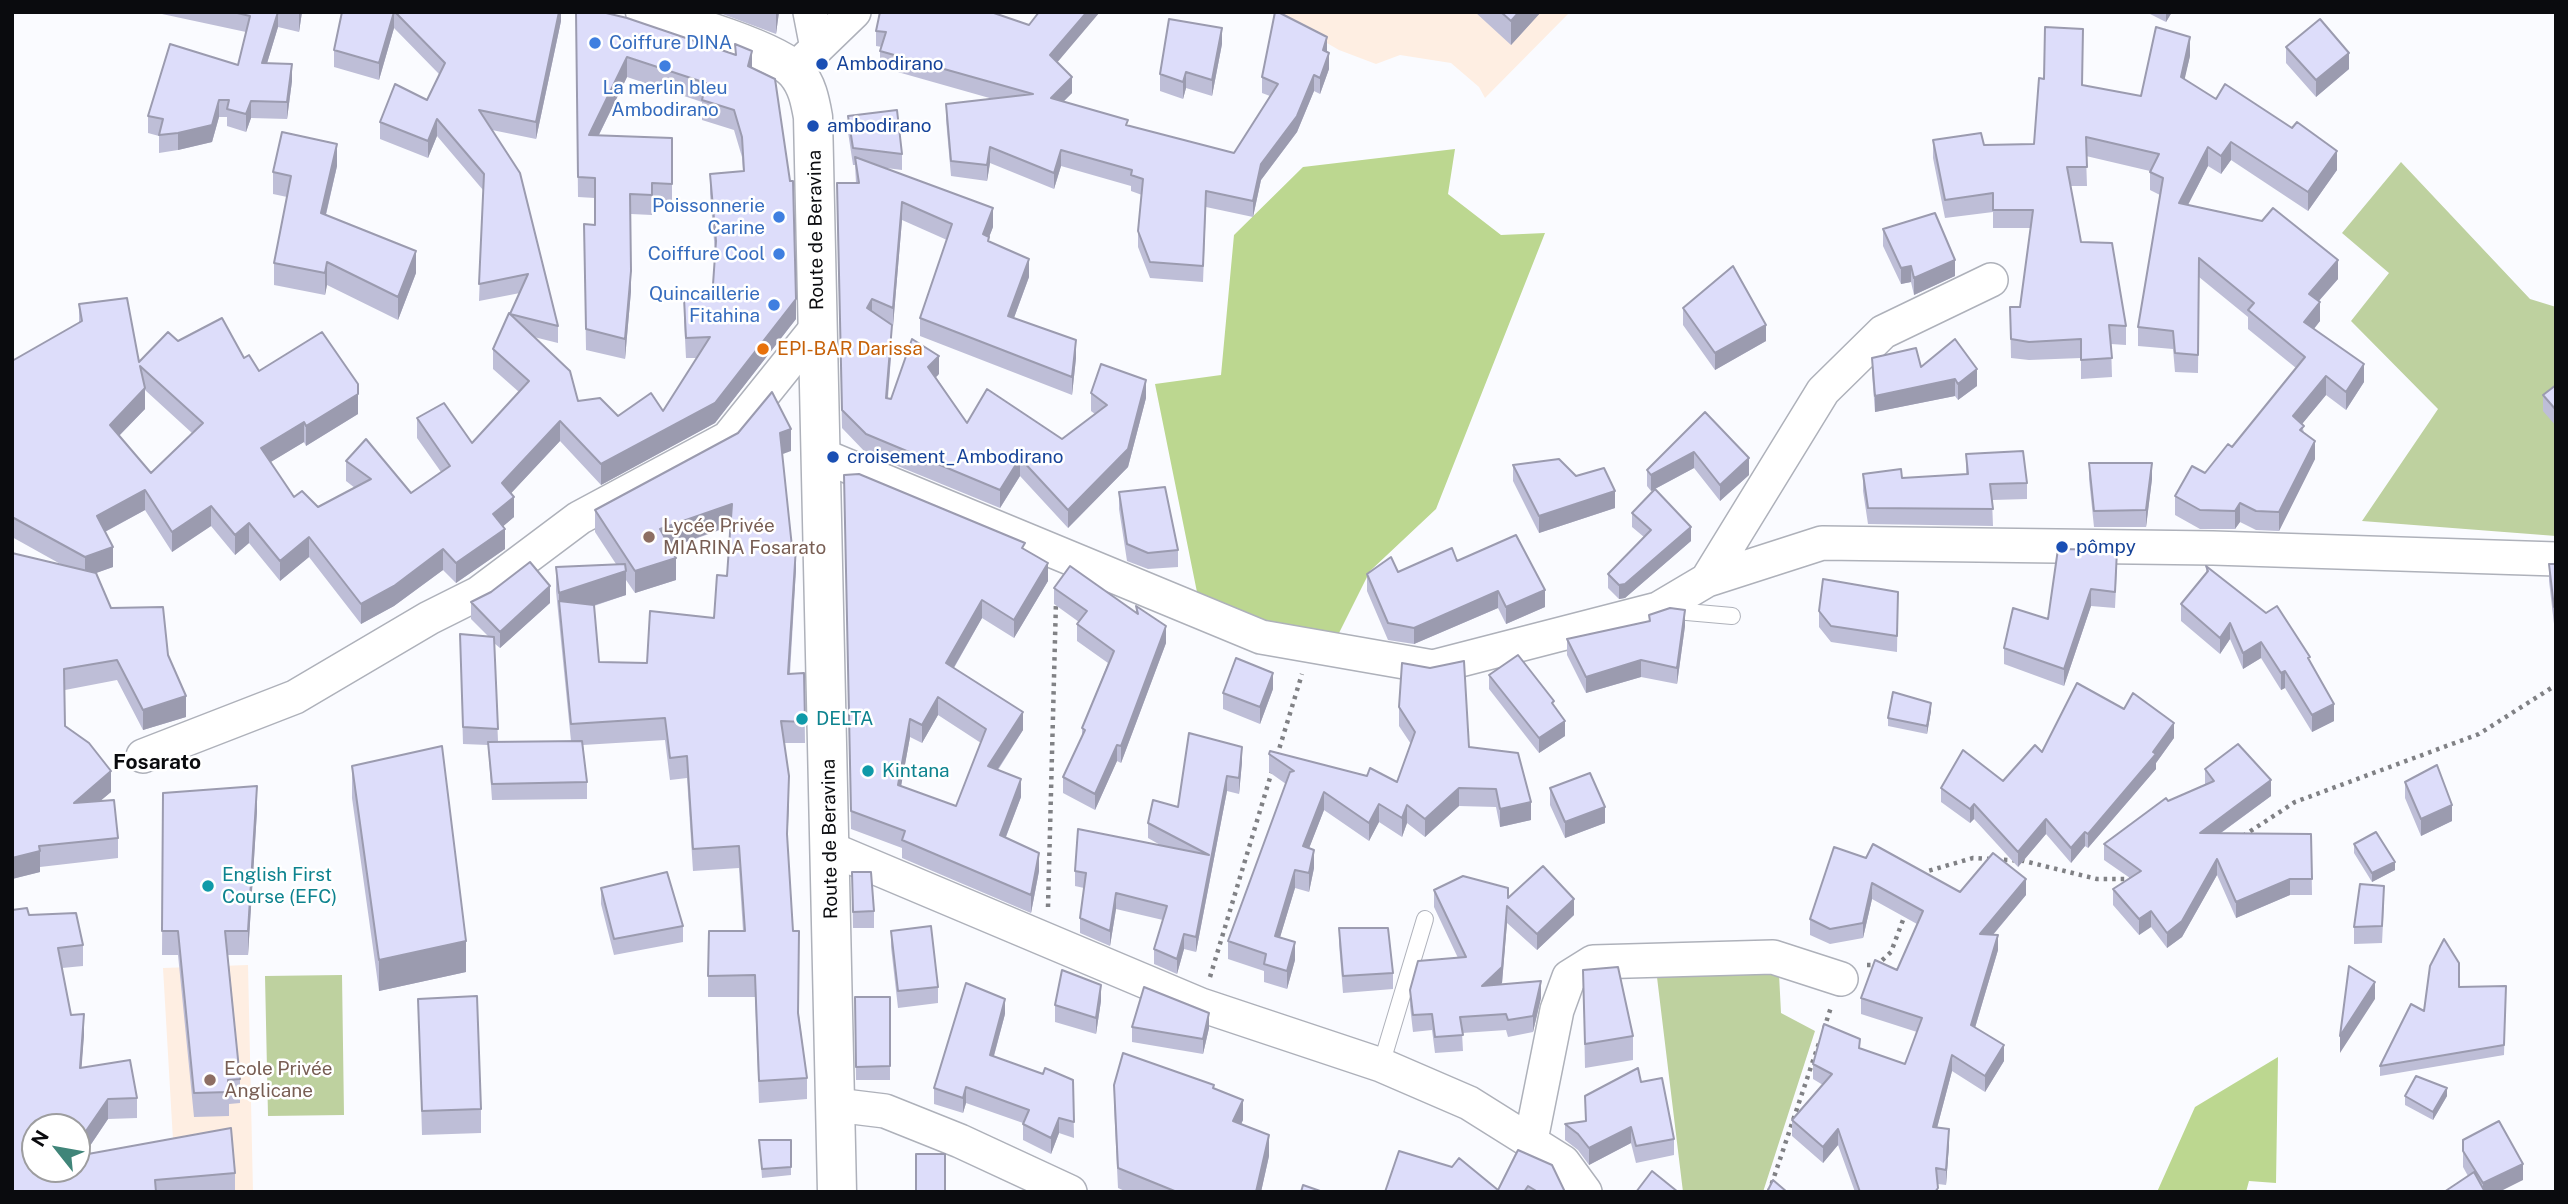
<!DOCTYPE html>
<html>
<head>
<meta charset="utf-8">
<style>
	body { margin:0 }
	#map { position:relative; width:2568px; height:1204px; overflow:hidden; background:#fafbff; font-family:"Public Sans",sans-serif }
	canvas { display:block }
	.frame { position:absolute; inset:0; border:14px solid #0a0b0e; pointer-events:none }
	.north { position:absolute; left:21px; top:1113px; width:70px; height:70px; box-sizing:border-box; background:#fff; border:2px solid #9d9d9f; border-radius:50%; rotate:301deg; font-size:19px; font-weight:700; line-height:28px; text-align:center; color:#0a0b0e }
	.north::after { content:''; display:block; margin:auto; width:24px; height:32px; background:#408579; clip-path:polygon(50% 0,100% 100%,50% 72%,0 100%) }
</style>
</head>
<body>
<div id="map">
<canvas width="2568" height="1204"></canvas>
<div class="frame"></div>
<div class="north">N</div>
</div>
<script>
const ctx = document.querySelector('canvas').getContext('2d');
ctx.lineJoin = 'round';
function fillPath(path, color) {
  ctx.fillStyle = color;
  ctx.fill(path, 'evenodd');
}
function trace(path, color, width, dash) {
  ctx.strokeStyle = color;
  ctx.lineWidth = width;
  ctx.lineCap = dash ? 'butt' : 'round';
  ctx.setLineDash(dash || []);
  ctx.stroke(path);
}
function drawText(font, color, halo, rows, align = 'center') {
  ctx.font = font + ' "Public Sans",sans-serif';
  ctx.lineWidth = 5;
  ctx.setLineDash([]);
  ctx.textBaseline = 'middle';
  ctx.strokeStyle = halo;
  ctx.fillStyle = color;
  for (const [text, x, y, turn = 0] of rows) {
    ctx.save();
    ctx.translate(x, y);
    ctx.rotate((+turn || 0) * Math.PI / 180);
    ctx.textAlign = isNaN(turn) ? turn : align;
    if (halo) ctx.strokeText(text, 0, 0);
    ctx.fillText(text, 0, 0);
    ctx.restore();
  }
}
fillPath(new Path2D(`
	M 1273,12 L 1570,12 L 1485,98 L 1479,87 L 1451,63 L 1400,55 L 1376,64 L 1339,50 Z
	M 248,965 L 253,1192 L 176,1192 L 163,968 Z`), '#feeee2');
fillPath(new Path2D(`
	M 2401,162 L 2530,299 L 2556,307 L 2556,536 L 2362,521 L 2438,409 L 2351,321 L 2389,273 L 2342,233 Z
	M 1656,969 L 1779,974 L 1781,1013 L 1815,1031 L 1763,1192 L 1683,1192 Z
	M 342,975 L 344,1115 L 268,1116 L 265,976 Z`), '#bed19f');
fillPath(new Path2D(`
	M 1455,149 L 1448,194 L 1501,235 L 1545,233 L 1436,509 L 1370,571 L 1331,649 L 1201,612 L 1155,384 L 1221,375 L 1234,235 L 1303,167 Z
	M 2278,1057 L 2276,1183 L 2249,1181 L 2246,1192 L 2157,1192 L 2195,1107 Z`), '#bcd790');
const service = new Path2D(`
	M 1664,610 L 1732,616
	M 1381,1065 L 1425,919`);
const minor = new Path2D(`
	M 810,12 L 817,48
	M 794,70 L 854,12
	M 821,455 L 1261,637 L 1433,667 L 1658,609 L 1707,580 L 1822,543 L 2213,548 L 2556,559
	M 1707,580 L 1823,391 L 1883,332 L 1991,280
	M 143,756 L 295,697 L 429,618 L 479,593 L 579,518 L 728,438 L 818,326
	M 831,849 L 1201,1005 L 1381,1065 L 1469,1103 L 1563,1162 L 1585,1192
	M 836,1105 L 885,1111 L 960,1141 L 1070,1192
	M 1531,1140 L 1557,1010 L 1569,977 L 1593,962 L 1773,957 L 1841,979`);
const tertiary = new Path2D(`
	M 645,12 C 676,21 777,50 796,72 C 807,85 810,100 813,117 L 837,1192`);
trace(service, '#aeb1ba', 18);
trace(minor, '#aeb1ba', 36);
trace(tertiary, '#aeb1ba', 41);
trace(new Path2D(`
	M 1277,756 L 1302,674
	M 2243,836 L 2295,802 L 2479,734 L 2556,685
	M 1924,877 L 1928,871 L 1973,858 L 2024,861 L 2097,879 L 2132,879
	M 1048,907 L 1056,601
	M 1867,965 L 1877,965 L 1891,952 L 1906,912
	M 1210,977 L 1272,771
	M 1824,1029 L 1831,1007
	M 1769,1192 L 1820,1040`), '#808185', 4.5, [3.5, 5]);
trace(service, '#fff', 16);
trace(minor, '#fff', 33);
trace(tertiary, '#fff', 38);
fillPath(new Path2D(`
	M 162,12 L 302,12 L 299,32 L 278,27 L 267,63 L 292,81 L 287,119 L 251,118 L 246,132 L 227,126 L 227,117 L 219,117 L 212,142 L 178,150 L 159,153 L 159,136 L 148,133 L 148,116 L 238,65 L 246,32 L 162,14 Z
	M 342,12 L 561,12 L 561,21 L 536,139 L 492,130 L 558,326 L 558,343 L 534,337 L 578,401 L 618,416 L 663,411 L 697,358 L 686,358 L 684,319 L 684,298 L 712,299 L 715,252 L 710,194 L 710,174 L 743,171 L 742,157 L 734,130 L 702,120 L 702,102 L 627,77 L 599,135 L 672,138 L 672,205 L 652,204 L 652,215 L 631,214 L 631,291 L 625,359 L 586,350 L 584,224 L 595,225 L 595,198 L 578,197 L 576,12 L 735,55 L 735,44 L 752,68 L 796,319 L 715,423 L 601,485 L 560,441 L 511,493 L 514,517 L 503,526 L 505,549 L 456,583 L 443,570 L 394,606 L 361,624 L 309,557 L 280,581 L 249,543 L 235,555 L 211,526 L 172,552 L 145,510 L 105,532 L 113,567 L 96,573 L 111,608 L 168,655 L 186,717 L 143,730 L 117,680 L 65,690 L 65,726 L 111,792 L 100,801 L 118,838 L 118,858 L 40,867 L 40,872 L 12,879 L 64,566 L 12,537 L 12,361 L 79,323 L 79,304 L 139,362 L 178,341 L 244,358 L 259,371 L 358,414 L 306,446 L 304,442 L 270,462 L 294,497 L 318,507 L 355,488 L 346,481 L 346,461 L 411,493 L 441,472 L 417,438 L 417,418 L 472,443 L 519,392 L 493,369 L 493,349 L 520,293 L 479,301 L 483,190 L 437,136 L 428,158 L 380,139 L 380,122 L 427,100 L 439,74 L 394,28 L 379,80 L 334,67 L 334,50 ZM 145,390 L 192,433 L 151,473 L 119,436 L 145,409 Z
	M 717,12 L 779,12 L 776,34 Z
	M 880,12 L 1057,62 L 1072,93 L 1064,101 L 1128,126 L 1234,153 L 1270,96 L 1262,93 L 1262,77 L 1327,52 L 1329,69 L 1320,94 L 1314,91 L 1297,132 L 1261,180 L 1253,217 L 1206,207 L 1203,282 L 1150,278 L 1138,247 L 1138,231 L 1142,195 L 1131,191 L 1131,186 L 1061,166 L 1054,189 L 990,163 L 987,181 L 951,176 L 946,120 L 946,104 L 993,99 L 880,67 L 880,51 L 882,47 L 876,46 L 876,31 Z
	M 1475,12 L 1541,12 L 1511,45 Z
	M 2146,12 L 2172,12 L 2166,22 Z
	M 1222,44 L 1212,96 L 1186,88 L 1183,99 L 1160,91 L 1160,74 Z
	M 2286,47 L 2349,69 L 2316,97 L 2286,63 Z
	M 2190,56 L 2184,79 L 2216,99 L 2337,170 L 2308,211 L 2231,160 L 2221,174 L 2208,166 L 2188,205 L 2338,279 L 2319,301 L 2320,321 L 2314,329 L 2364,382 L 2346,410 L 2326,395 L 2302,424 L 2304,433 L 2315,459 L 2279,531 L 2256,530 L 2240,522 L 2235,529 L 2200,529 L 2175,515 L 2175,496 L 2205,473 L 2232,447 L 2296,368 L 2248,329 L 2248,317 L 2199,277 L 2198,373 L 2175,372 L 2173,349 L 2138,346 L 2138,327 L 2160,195 L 2150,190 L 2150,171 L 2086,156 L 2087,186 L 2070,186 L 2081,242 L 2126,326 L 2126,345 L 2111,344 L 2112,377 L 2081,379 L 2081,358 L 2029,360 L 2011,358 L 2010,307 L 2020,307 L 2031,228 L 1993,228 L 1993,212 L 1945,218 L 1933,158 L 1933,140 L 1984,145 L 2034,144 L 2082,86 L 2141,96 Z
	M 848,116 L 902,154 L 902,170 L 886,168 L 993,227 L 989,237 L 989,241 L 1029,277 L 1014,318 L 1076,358 L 1072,395 L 920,336 L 920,318 L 947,240 L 902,220 L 893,326 L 892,325 L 892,343 L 888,398 L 891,399 L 939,374 L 936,377 L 967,423 L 1062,439 L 1095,414 L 1091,411 L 1091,393 L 1146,398 L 1128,467 L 1068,528 L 1020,476 L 1000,508 L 866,453 L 842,428 L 837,202 L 856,183 L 855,165 L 853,165 L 848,132 Z
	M 337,166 L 326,215 L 416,273 L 398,320 L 327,285 L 325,295 L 274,285 L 274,263 L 287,197 L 273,194 L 273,172 Z
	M 1883,229 L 1955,276 L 1914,295 L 1911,282 L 1901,284 L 1883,246 Z
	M 1683,308 L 1766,341 L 1715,370 L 1683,325 Z
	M 1872,358 L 1977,386 L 1958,400 L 1955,396 L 1875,412 L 1872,374 Z
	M 2556,385 L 2556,426 L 2543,411 L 2543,395 Z
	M 1705,412 L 1749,475 L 1720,501 L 1694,468 L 1655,489 L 1691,541 L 1625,598 L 1619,599 L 1608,588 L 1608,574 L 1644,537 L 1632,527 L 1632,513 L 1655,489 L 1651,491 L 1647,486 L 1647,470 Z
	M 791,451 L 782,454 L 792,547 L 796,569 L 790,674 L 804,673 L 805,743 L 784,743 L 789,798 L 787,842 L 799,1015 L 807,1078 L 807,1099 L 759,1103 L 755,997 L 708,997 L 708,976 L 743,931 L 739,868 L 693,871 L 687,778 L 670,780 L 665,740 L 583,745 L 587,782 L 587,799 L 492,800 L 488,745 L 463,744 L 460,634 L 489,637 L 471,619 L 471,602 L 550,603 L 500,648 L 494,643 L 498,741 L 571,741 L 556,591 L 556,567 L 616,564 L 595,532 L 595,510 ZM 731,526 L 727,576 L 714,618 L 647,663 L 599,662 L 594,606 L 626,595 L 626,580 L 635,593 L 676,580 L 670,548 Z
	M 1966,454 L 2027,483 L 2027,499 L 1992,500 L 1993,526 L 1868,524 L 1863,491 L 1863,474 L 1902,478 L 1966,474 Z
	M 2089,463 L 2152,479 L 2146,527 L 2094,527 L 2089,479 Z
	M 1513,465 L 1576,476 L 1615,508 L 1539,533 L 1513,481 Z
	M 844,475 L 1025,550 L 1048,581 L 1014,638 L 982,618 L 954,668 L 1023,730 L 998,770 L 1021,797 L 1006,837 L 1039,871 L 1031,913 L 902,858 L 902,848 L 851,829 ZM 938,715 L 981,743 L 956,806 L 901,786 L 910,737 L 922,743 Z
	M 1119,492 L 1178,550 L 1178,567 L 1148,569 L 1127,561 L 1119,509 Z
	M 1457,561 L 1545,607 L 1506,624 L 1498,608 L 1414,644 L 1388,640 L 1367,591 L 1367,574 L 1398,572 Z
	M 2549,564 L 2556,564 L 2556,623 L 2554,624 L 2549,581 Z
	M 2117,566 L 2115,608 L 2091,606 L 2064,686 L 2004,664 L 2004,648 L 2048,619 Z
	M 2206,566 L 2310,663 L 2334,721 L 2312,732 L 2285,688 L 2281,690 L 2261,658 L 2243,669 L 2230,639 L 2220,654 L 2181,621 L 2181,604 L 2206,574 Z
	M 1054,588 L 1136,613 L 1136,606 L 1166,643 L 1121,763 L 1117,761 L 1095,810 L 1063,793 L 1063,777 L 1082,737 L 1082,728 L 1108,663 L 1077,641 L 1077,624 L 1079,622 L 1054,604 Z
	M 1898,592 L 1897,652 L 1831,642 L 1819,627 L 1819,611 Z
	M 1685,626 L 1677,684 L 1641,677 L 1586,693 L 1567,655 L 1567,639 Z
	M 1489,675 L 1554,707 L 1565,736 L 1539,753 L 1489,689 Z
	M 1273,689 L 1260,724 L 1223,709 L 1223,693 Z
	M 1399,707 L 1469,747 L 1531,820 L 1500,827 L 1496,807 L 1459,806 L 1425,837 L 1407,823 L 1402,837 L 1379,822 L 1369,841 L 1324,810 L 1309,848 L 1314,868 L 1309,892 L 1295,888 L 1280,937 L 1295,960 L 1287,989 L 1264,982 L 1264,971 L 1228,959 L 1228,941 L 1286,784 L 1269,772 L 1269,754 L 1397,782 L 1411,744 L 1399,726 Z
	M 1931,711 L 1927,734 L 1888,726 L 1888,718 Z
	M 2174,738 L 2156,763 L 2156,769 L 2088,848 L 2085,846 L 2071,863 L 2046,834 L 2018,867 L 1974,819 L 1970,823 L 1941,802 L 1941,788 L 2003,781 L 2042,752 Z
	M 1242,762 L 1239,794 L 1227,791 L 1196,952 L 1184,949 L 1177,974 L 1154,964 L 1154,949 L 1163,920 L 1116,909 L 1110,946 L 1080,933 L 1080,918 L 1084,888 L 1075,886 L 1075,871 L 1162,846 L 1148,838 L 1148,823 L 1178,807 Z
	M 352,766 L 466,972 L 379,991 L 352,798 Z
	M 2205,769 L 2271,796 L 2221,833 L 2311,834 L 2312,895 L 2290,895 L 2236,918 L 2217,875 L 2182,937 L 2167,948 L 2151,927 L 2139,935 L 2113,905 L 2113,889 L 2130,878 L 2104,860 L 2104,844 L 2168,801 L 2205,785 Z
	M 2405,782 L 2452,821 L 2421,836 L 2405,798 Z
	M 1550,788 L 1605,823 L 1565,838 L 1550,805 Z
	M 163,793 L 257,811 L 248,955 L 228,955 L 240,1079 L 240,1103 L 229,1104 L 229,1116 L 194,1117 L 178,955 L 162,955 Z
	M 2354,844 L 2395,870 L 2372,882 L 2354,853 Z
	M 1834,847 L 1960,892 L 2026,895 L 1993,935 L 1998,950 L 1975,1028 L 2004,1061 L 1985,1092 L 1952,1071 L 1937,1128 L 1949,1145 L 1946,1185 L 1938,1184 L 1938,1192 L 1855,1192 L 1838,1145 L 1823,1163 L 1792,1136 L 1792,1120 L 1823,1085 L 1813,1079 L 1813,1064 L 1860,1049 L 1905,1064 L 1917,1032 L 1861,1014 L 1861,998 L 1897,970 L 1917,924 L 1872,899 L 1863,938 L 1830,944 L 1810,935 L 1810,919 Z
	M 852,872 L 874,911 L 874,928 L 853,928 Z
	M 601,888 L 683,926 L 683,942 L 614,955 L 601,904 Z
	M 1434,890 L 1508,897 L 1574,915 L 1537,950 L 1507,923 L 1502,983 L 1501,984 L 1541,998 L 1533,1032 L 1508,1037 L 1506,1030 L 1462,1033 L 1463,1051 L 1435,1053 L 1432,1030 L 1413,1032 L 1410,1006 L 1410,990 L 1458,958 L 1434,907 Z
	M 2384,903 L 2382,943 L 2354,944 L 2354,927 Z
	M 29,915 L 83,945 L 83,966 L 62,968 L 71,1015 L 84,1035 L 81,1068 L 137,1098 L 137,1118 L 108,1119 L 84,1155 L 235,1173 L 235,1192 L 12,1192 Z
	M 1339,928 L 1393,973 L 1393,989 L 1343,993 L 1339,944 Z
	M 891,931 L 938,987 L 938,1003 L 898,1008 L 891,947 Z
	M 1583,970 L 1633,1036 L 1633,1060 L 1585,1068 Z
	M 2506,986 L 2504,1055 L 2380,1076 L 2380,1066 L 2459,987 Z
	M 855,997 L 890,997 L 890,1080 L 856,1080 Z
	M 418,999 L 481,1109 L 481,1133 L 422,1135 Z
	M 1101,1001 L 1096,1034 L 1055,1022 L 1055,1005 Z
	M 1005,1014 L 994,1056 L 1043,1074 L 1073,1080 L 1074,1138 L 1059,1133 L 1051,1154 L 1023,1140 L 1023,1123 L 966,1103 L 963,1113 L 934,1104 L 934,1088 Z
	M 1132,1027 L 1209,1028 L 1203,1054 L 1132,1042 Z
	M 1641,1082 L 1674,1139 L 1674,1155 L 1636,1163 L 1631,1143 L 1589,1165 L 1578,1150 L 1565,1140 L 1565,1124 L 1585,1121 Z
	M 1114,1085 L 1214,1089 L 1243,1120 L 1241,1124 L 1269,1156 L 1261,1192 L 1127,1192 L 1118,1188 L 1114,1105 Z
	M 2405,1096 L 2447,1096 L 2433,1120 L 2405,1105 Z
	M 759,1140 L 791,1140 L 791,1175 L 762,1178 Z
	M 2463,1140 L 2523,1180 L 2444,1192 L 2468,1176 L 2463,1167 Z
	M 1518,1150 L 1565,1192 L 1385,1192 L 1498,1190 Z`), '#bebed7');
fillPath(new Path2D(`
	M 278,12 L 278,27 L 262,80 L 262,63 Z
	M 299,12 L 302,12 L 299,32 Z
	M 394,12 L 394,28 L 379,80 L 379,63 Z
	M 559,12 L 561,12 L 561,21 L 536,139 L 536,122 Z
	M 776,12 L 779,12 L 776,34 Z
	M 1087,12 L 1100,12 L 1050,71 L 1050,55 Z
	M 1519,12 L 1541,12 L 1511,45 L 1511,21 Z
	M 2166,12 L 2172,12 L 2166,22 Z
	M 1222,28 L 1222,44 L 1212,96 L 1212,80 Z
	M 1327,37 L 1327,53 L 1323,50 Z
	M 2190,37 L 2190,56 L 2181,95 L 2181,77 Z
	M 752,51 L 752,71 L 748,66 Z
	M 1329,53 L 1329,69 L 1320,94 L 1320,78 Z
	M 2349,53 L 2349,69 L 2316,97 L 2316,80 Z
	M 627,57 L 627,77 L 589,155 L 589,135 Z
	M 292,64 L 292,81 L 287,119 L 287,102 Z
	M 1186,72 L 1186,88 L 1183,99 L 1183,82 Z
	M 1314,75 L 1314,91 L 1297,132 L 1261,180 L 1253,217 L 1253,201 L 1261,164 Z
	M 1072,77 L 1072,93 L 1051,114 L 1051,98 Z
	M 219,100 L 219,117 L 212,142 L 178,150 L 178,133 Z
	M 251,101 L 251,118 L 246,132 L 246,114 Z
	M 437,119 L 437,136 L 428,158 L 428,141 Z
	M 2231,142 L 2231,160 L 2221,174 L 2221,156 Z
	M 337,144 L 337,166 L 321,235 L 321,213 Z
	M 990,147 L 990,163 L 987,181 L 987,165 Z
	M 2208,147 L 2208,166 L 2179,222 L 2179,203 Z
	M 1061,150 L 1061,166 L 1054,189 L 1054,173 Z
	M 2337,151 L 2337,170 L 2308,211 L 2308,192 Z
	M 902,202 L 902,220 L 893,326 L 893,308 Z
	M 993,208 L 993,227 L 983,253 L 983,234 Z
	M 416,251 L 416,273 L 398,320 L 398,297 Z
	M 1029,259 L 1029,277 L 1008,334 L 1008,316 Z
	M 1955,260 L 1955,276 L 1914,295 L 1914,278 Z
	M 2338,260 L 2338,279 L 2309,312 L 2309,294 Z
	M 327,262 L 327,285 L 325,295 L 325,273 Z
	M 1911,266 L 1911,282 L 1901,284 L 1901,268 Z
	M 631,271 L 631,291 L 625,359 L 625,339 Z
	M 796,299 L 796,319 L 715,423 L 601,485 L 601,464 Z
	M 872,299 L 872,318 L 867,308 Z
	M 2320,302 L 2320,321 L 2304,341 L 2304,322 Z
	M 892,325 L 892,343 L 886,416 L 886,398 Z
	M 1766,325 L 1766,341 L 1715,370 L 1715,353 Z
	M 1076,340 L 1076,358 L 1072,395 L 1072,377 Z
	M 939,356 L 939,374 L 928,385 L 928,367 Z
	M 2364,364 L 2364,382 L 2346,410 L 2346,392 Z
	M 1977,369 L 1977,386 L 1958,400 L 1958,384 Z
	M 2326,376 L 2326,395 L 2293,435 L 2293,416 Z
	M 1955,379 L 1955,396 L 1875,412 L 1875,396 Z
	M 1146,380 L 1146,398 L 1128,467 L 1068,528 L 1068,510 Z
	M 145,388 L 145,409 L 110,445 L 110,425 Z
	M 358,394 L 358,414 L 306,446 L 306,426 Z
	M 560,421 L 560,441 L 502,503 L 502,483 Z
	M 304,422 L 304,442 L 261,468 L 261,448 Z
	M 791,429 L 791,451 L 780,455 L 780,433 Z
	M 2315,441 L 2315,459 L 2279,531 L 2279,512 Z
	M 1694,452 L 1694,468 L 1651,491 L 1651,475 Z
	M 1020,458 L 1020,476 L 1000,508 L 1000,490 Z
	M 1749,458 L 1749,475 L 1720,501 L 1720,485 Z
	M 2152,463 L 2152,479 L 2146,527 L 2146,510 Z
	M 145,490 L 145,510 L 97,536 L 97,516 Z
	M 1615,491 L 1615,508 L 1539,533 L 1539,516 Z
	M 514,497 L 514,517 L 493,535 L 493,514 Z
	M 2240,503 L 2240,522 L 2235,529 L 2235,511 Z
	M 732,504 L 732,525 L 660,551 L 660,529 Z
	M 211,506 L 211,526 L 172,552 L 172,532 Z
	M 249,523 L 249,543 L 235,555 L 235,535 Z
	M 1691,527 L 1691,541 L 1625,598 L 1619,599 L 1619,585 Z
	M 505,529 L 505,549 L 456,583 L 456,563 Z
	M 309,537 L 309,557 L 280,581 L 280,561 Z
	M 113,547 L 113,567 L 85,577 L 85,557 Z
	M 796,547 L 796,569 L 788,695 L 788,674 Z
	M 443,549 L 443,570 L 394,606 L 361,624 L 361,604 Z
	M 676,558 L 676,580 L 635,593 L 635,571 Z
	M 1048,563 L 1048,581 L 1014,638 L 1014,620 Z
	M 626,571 L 626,595 L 561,616 L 559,601 L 559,617 L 559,593 Z
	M 550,586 L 550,603 L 500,648 L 500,632 Z
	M 2091,589 L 2091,606 L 2064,686 L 2064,669 Z
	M 1545,590 L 1545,607 L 1506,624 L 1506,607 Z
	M 1498,591 L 1498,608 L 1414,644 L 1414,628 Z
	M 982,600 L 982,618 L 946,681 L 946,663 Z
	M 1685,610 L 1685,626 L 1677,684 L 1677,668 Z
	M 2230,623 L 2230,639 L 2220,654 L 2220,638 Z
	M 1166,626 L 1166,643 L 1121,763 L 1121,746 Z
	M 2261,642 L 2261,658 L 2243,669 L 2243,653 Z
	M 1641,660 L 1641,677 L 1586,693 L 1586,677 Z
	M 2285,671 L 2285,688 L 2281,690 L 2281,673 Z
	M 1273,673 L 1273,689 L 1260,724 L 1260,707 Z
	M 186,696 L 186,717 L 143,730 L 143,710 Z
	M 938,697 L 938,715 L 922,743 L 922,725 Z
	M 1931,703 L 1931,711 L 1927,734 L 1927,726 Z
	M 2334,704 L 2334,721 L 2312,732 L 2312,715 Z
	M 1023,712 L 1023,730 L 988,784 L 988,766 Z
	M 910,719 L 910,737 L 898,803 L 898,785 Z
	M 1565,721 L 1565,736 L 1539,753 L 1539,738 Z
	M 2174,723 L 2174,738 L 2156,763 L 2156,769 L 2088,848 L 2088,834 Z
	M 1117,745 L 1117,761 L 1095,810 L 1095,794 Z
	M 1242,747 L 1242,762 L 1239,794 L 1239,778 Z
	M 111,771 L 111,792 L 74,823 L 74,803 Z
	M 789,776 L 789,798 L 787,855 L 787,834 Z
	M 1227,776 L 1227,791 L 1196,952 L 1196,937 Z
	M 1021,779 L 1021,797 L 1000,852 L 1000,835 Z
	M 2271,780 L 2271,796 L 2200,848 L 2200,833 Z
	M 257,786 L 257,811 L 248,955 L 248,931 Z
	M 1459,788 L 1459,806 L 1425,837 L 1425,819 Z
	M 1324,792 L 1324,810 L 1303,864 L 1303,846 Z
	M 1531,802 L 1531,820 L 1500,827 L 1500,809 Z
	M 1379,804 L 1379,822 L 1369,841 L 1369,823 Z
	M 1974,804 L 1974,819 L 1970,823 L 1970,809 Z
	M 1407,805 L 1407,823 L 1402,837 L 1402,818 Z
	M 2452,805 L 2452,821 L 2421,836 L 2421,819 Z
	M 1605,807 L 1605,823 L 1565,838 L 1565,822 Z
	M 2046,819 L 2046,834 L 2018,867 L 2018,852 Z
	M 2085,832 L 2085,846 L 2071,863 L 2071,848 Z
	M 1314,850 L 1314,868 L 1309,892 L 1309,873 Z
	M 40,851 L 40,872 L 12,879 L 12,858 Z
	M 1039,853 L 1039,871 L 1031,913 L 1031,895 Z
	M 2217,859 L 2217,875 L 2182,937 L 2167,948 L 2167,933 Z
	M 2395,862 L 2395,870 L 2372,882 L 2372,873 Z
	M 1295,870 L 1295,888 L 1275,954 L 1275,936 Z
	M 2026,879 L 2026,895 L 1980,950 L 1980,934 Z
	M 2290,879 L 2290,895 L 2236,918 L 2236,902 Z
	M 1872,883 L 1872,899 L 1863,938 L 1863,923 Z
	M 1116,893 L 1116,909 L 1110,946 L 1110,931 Z
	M 1574,899 L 1574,915 L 1537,950 L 1537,934 Z
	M 1507,906 L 1507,923 L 1502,983 L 1482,1002 L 1482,986 Z
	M 2151,911 L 2151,927 L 2139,935 L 2139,919 Z
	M 1184,934 L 1184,949 L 1177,974 L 1177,959 Z
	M 1998,935 L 1998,950 L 1971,1041 L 1971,1025 Z
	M 466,941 L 466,972 L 379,991 L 379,960 Z
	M 1295,942 L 1295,960 L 1287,989 L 1287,971 Z
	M 1541,981 L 1541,998 L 1533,1032 L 1533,1016 Z
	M 2375,982 L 2375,999 L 2340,1053 L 2340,1036 Z
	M 1101,985 L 1101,1001 L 1096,1034 L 1096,1018 Z
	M 1005,999 L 1005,1014 L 990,1070 L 990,1055 Z
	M 1209,1013 L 1209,1028 L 1203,1054 L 1203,1039 Z
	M 84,1014 L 84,1035 L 80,1089 L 80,1068 Z
	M 2004,1045 L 2004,1061 L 1985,1092 L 1985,1076 Z
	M 1952,1055 L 1952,1071 L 1933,1143 L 1933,1127 Z
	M 966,1087 L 966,1103 L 963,1113 L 963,1098 Z
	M 2447,1088 L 2447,1096 L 2433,1120 L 2433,1112 Z
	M 108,1099 L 108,1119 L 77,1165 L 77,1144 Z
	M 1243,1100 L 1243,1120 L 1233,1141 L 1233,1121 Z
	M 1059,1118 L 1059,1133 L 1051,1154 L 1051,1138 Z
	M 1631,1127 L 1631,1143 L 1589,1165 L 1589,1148 Z
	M 1838,1129 L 1838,1145 L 1823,1163 L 1823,1147 Z
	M 1949,1129 L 1949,1145 L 1946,1185 L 1946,1170 Z
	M 1269,1135 L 1269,1156 L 1261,1192 L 1256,1192 Z
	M 2523,1164 L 2523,1180 L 2499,1192 L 2483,1192 L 2483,1183 Z`), '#9b9baf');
const building = new Path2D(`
	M 233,12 L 278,12 L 262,63 L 292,64 L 287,102 L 251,101 L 246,114 L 227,109 L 229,100 L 219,100 L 212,125 L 178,133 L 159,135 L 163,119 L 148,116 L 170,44 L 238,65 L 250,16 Z
	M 342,12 L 394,12 L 379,63 L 334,50 Z
	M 395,12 L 559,12 L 536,122 L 479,110 L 520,173 L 558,326 L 510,314 L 528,274 L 479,284 L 484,174 L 437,119 L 428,141 L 380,122 L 395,84 L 427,100 L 445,63 Z
	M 576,12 L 602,12 L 627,18 L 736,55 L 735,44 L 752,51 L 748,66 L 775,79 L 790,181 L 793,181 L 796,299 L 715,403 L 601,464 L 560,421 L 502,483 L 514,497 L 493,514 L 505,529 L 456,563 L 443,549 L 394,586 L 361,604 L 309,537 L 280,561 L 249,523 L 235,535 L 211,506 L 172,532 L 145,490 L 97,516 L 113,547 L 85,557 L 12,517 L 12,361 L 82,321 L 79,304 L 127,298 L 139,362 L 168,332 L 178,341 L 222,318 L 244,358 L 249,355 L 259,371 L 322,332 L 358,384 L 358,394 L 306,426 L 304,422 L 261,448 L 294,497 L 302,491 L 318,507 L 371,479 L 346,461 L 366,439 L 411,493 L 450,466 L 417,418 L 444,403 L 472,443 L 529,381 L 493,349 L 509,313 L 570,371 L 578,401 L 600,398 L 618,416 L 651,393 L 663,411 L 710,337 L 686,338 L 684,298 L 712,299 L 716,241 L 710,174 L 744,171 L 742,137 L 734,110 L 702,100 L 706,83 L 627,57 L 589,135 L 672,138 L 672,184 L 652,183 L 652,195 L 630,194 L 631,271 L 625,339 L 586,329 L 584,224 L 595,225 L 595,178 L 578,177 ZM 140,366 L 203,423 L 151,473 L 110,425 L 145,388 Z
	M 880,12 L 991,12 L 1029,25 L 1039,12 L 1087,12 L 1050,55 L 1072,77 L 1051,98 L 1128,120 L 1126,125 L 1234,153 L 1278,84 L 1262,77 L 1275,12 L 1278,12 L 1327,37 L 1323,50 L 1329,53 L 1320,78 L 1314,75 L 1297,116 L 1261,164 L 1253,201 L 1206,191 L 1203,266 L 1150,262 L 1138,231 L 1143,179 L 1131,175 L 1132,170 L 1061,150 L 1054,173 L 990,147 L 987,165 L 951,161 L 946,104 L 1033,94 L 880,51 L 886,32 L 876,31 Z
	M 1501,12 L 1519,12 L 1511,21 Z
	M 1169,19 L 1222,28 L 1212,80 L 1186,72 L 1183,82 L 1160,74 Z
	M 2320,19 L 2349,53 L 2316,80 L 2286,47 Z
	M 2045,27 L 2083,29 L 2082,85 L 2141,96 L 2156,27 L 2190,37 L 2181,77 L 2216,99 L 2225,84 L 2292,128 L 2297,122 L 2337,151 L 2308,192 L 2231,142 L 2221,156 L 2208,147 L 2179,203 L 2262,221 L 2273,208 L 2338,260 L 2309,294 L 2320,302 L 2304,322 L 2364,364 L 2346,392 L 2326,376 L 2293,416 L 2304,426 L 2300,430 L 2315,441 L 2279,512 L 2256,511 L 2240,503 L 2235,511 L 2200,510 L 2175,496 L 2192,466 L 2205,473 L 2228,444 L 2232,447 L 2305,357 L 2248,310 L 2254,303 L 2199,258 L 2198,355 L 2175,353 L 2173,331 L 2138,327 L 2163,178 L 2150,172 L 2159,154 L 2086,137 L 2087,167 L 2067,167 L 2081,242 L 2112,243 L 2126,326 L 2109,325 L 2112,358 L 2081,360 L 2081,339 L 2029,342 L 2011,339 L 2010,307 L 2020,307 L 2033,210 L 1993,210 L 1993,193 L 1945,200 L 1933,140 L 1981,133 L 1984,145 L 2034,144 L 2039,78 L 2044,79 Z
	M 897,110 L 902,154 L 853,148 L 848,116 Z
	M 282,132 L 337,144 L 321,213 L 416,251 L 398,297 L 327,262 L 325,273 L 274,263 L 291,176 L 273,172 Z
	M 855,157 L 993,208 L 983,234 L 989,237 L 988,241 L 1029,259 L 1008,316 L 1076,340 L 1072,377 L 920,318 L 952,224 L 902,202 L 893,308 L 872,299 L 867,308 L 892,325 L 886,398 L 891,399 L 912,339 L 939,356 L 928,367 L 967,423 L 987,389 L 1062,439 L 1107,405 L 1091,393 L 1101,364 L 1146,380 L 1128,449 L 1068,510 L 1020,458 L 1000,490 L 866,434 L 842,410 L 837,183 L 859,183 Z
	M 1935,213 L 1955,260 L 1914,278 L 1911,266 L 1901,268 L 1883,229 Z
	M 1733,266 L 1766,325 L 1715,353 L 1683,308 Z
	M 1955,339 L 1977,369 L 1958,384 L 1955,379 L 1875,396 L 1872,358 L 1916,348 L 1921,367 Z
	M 2556,385 L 2556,410 L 2543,395 Z
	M 772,392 L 791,429 L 780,433 L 792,547 L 796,547 L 788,674 L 804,673 L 805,722 L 781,721 L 789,776 L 787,834 L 793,931 L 799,931 L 798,1013 L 807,1078 L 759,1081 L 755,975 L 708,976 L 709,931 L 745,931 L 739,846 L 693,849 L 687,756 L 670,758 L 665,718 L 571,724 L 559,601 L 594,605 L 599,662 L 647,663 L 650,611 L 714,618 L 717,575 L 727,576 L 732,504 L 660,529 L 676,558 L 635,571 L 595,510 L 738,433 Z
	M 1705,412 L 1749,458 L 1720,485 L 1694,452 L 1651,475 L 1647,470 Z
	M 2023,451 L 2027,483 L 1990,484 L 1993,509 L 1868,508 L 1863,474 L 1901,469 L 1902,478 L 1968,474 L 1966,454 Z
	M 1559,459 L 1576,476 L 1604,468 L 1615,491 L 1539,516 L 1513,465 Z
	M 2089,463 L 2152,463 L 2146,510 L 2094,511 Z
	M 859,474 L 1025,543 L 1022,548 L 1048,563 L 1014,620 L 982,600 L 946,663 L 1023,712 L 988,766 L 1021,779 L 1000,835 L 1039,853 L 1031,895 L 902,840 L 905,831 L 851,811 L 844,475 ZM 938,697 L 986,729 L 956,806 L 898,785 L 910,719 L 922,725 Z
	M 1165,487 L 1178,550 L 1148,553 L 1127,544 L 1119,492 Z
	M 1655,489 L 1691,527 L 1625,584 L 1619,585 L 1608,574 L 1651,530 L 1632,513 Z
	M 1516,535 L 1545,590 L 1506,607 L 1498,591 L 1414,628 L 1388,623 L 1367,574 L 1391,557 L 1398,572 L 1452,548 L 1457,561 Z
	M 2058,549 L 2117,550 L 2115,592 L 2091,589 L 2064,669 L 2004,648 L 2013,608 L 2048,619 Z
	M 12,553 L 96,573 L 111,608 L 163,607 L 168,655 L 186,696 L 143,710 L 117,660 L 64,669 L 65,726 L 89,743 L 111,771 L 74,803 L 114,800 L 118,838 L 39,846 L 40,851 L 12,858 Z
	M 530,562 L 550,586 L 500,632 L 471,602 L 491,592 Z
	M 625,564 L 626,571 L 559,593 L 556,567 Z
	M 2549,564 L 2556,564 L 2556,607 L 2554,607 Z
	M 1070,566 L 1138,614 L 1136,606 L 1166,626 L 1121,746 L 1117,745 L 1095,794 L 1063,777 L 1085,730 L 1082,728 L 1114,651 L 1077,624 L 1087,611 L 1054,588 Z
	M 2206,566 L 2266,613 L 2277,606 L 2310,657 L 2308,658 L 2334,704 L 2312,715 L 2285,671 L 2281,673 L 2261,642 L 2243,653 L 2230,623 L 2220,638 L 2181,604 L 2208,571 Z
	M 1823,579 L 1898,592 L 1897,636 L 1831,626 L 1819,611 Z
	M 1670,608 L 1685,610 L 1677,668 L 1641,660 L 1586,677 L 1567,639 L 1650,621 L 1649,615 Z
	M 460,634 L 494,637 L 498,729 L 463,727 Z
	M 1518,655 L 1554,701 L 1552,703 L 1565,721 L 1539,738 L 1489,675 Z
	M 1236,658 L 1273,673 L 1260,707 L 1223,693 Z
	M 1464,661 L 1469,747 L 1518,753 L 1531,802 L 1500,809 L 1496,789 L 1459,788 L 1425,819 L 1407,805 L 1402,818 L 1379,804 L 1369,823 L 1324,792 L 1303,846 L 1314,850 L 1309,873 L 1295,870 L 1275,936 L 1295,942 L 1287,971 L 1264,964 L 1266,954 L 1228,941 L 1290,772 L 1294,771 L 1269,754 L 1270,751 L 1367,776 L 1370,768 L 1397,782 L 1415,732 L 1399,707 L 1402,663 L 1430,668 Z
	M 2077,683 L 2124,709 L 2133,693 L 2174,723 L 2153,752 L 2156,754 L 2088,834 L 2085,832 L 2071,848 L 2046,819 L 2018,852 L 1974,804 L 1970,809 L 1941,788 L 1963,750 L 2003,781 L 2035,745 L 2042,752 Z
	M 1893,692 L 1931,703 L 1927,726 L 1888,718 Z
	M 1189,733 L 1242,747 L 1239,778 L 1227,776 L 1196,937 L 1184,934 L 1177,959 L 1154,949 L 1167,906 L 1116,893 L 1110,931 L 1080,918 L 1086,873 L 1075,871 L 1078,829 L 1209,855 L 1148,823 L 1153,800 L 1178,807 Z
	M 582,741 L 587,782 L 492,784 L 488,742 Z
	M 2238,744 L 2271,780 L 2200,833 L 2311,834 L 2312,879 L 2290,879 L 2236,902 L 2217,859 L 2182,921 L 2167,933 L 2151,911 L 2139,919 L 2113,889 L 2141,871 L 2104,844 L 2166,798 L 2168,801 L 2214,781 L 2205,769 Z
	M 442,746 L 466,941 L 379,960 L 352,766 Z
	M 2437,765 L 2452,805 L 2421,819 L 2405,782 Z
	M 1590,773 L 1605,807 L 1565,822 L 1550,788 Z
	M 257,786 L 248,931 L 225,931 L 240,1079 L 228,1080 L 229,1092 L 194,1093 L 178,931 L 162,931 L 163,793 Z
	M 2376,832 L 2395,862 L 2372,873 L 2354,844 Z
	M 1873,844 L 1960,892 L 1993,853 L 2026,879 L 1980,934 L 1998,935 L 1971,1025 L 2004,1045 L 1985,1076 L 1952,1055 L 1933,1127 L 1949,1129 L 1946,1170 L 1936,1168 L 1938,1188 L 1935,1192 L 1860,1192 L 1838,1129 L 1823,1147 L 1792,1120 L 1832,1074 L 1813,1064 L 1824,1024 L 1860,1039 L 1859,1048 L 1905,1064 L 1922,1018 L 1861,998 L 1875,960 L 1897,970 L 1923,911 L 1872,883 L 1863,923 L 1830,929 L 1810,919 L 1834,847 L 1866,858 Z
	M 1543,866 L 1574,899 L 1537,934 L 1507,906 L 1502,967 L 1482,986 L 1541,981 L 1533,1016 L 1508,1020 L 1506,1014 L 1460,1017 L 1463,1035 L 1435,1037 L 1432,1014 L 1413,1015 L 1410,990 L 1418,961 L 1466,957 L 1434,890 L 1463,876 L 1508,888 L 1508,898 Z
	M 667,872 L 683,926 L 614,939 L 601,888 Z
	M 852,872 L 871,872 L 874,911 L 853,912 Z
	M 2360,884 L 2384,886 L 2382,926 L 2354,927 Z
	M 27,908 L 29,915 L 76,913 L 83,945 L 58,948 L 71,1015 L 84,1014 L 80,1068 L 130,1060 L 137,1098 L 108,1099 L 77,1144 L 77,1127 L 35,1127 L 35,1169 L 77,1169 L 77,1156 L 231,1128 L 235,1173 L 155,1180 L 156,1192 L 12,1192 L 12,910 Z
	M 931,926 L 938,987 L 898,991 L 891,931 Z
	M 1339,928 L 1388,928 L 1393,973 L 1343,976 Z
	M 2444,939 L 2459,963 L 2459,987 L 2506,986 L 2504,1045 L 2380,1066 L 2411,1004 L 2424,1011 L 2430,966 Z
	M 2349,966 L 2375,982 L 2340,1036 Z
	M 1618,967 L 1633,1036 L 1585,1044 L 1583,970 Z
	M 1062,970 L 1101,985 L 1096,1018 L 1055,1005 Z
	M 966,983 L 1005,999 L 990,1055 L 1043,1074 L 1045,1068 L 1073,1080 L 1074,1122 L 1059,1118 L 1051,1138 L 1023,1124 L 1029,1110 L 966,1087 L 963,1098 L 934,1088 Z
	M 1144,987 L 1209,1013 L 1203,1039 L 1132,1027 Z
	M 477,996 L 481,1109 L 422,1111 L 418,999 Z
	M 855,997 L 890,997 L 890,1066 L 856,1067 Z
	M 1123,1053 L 1214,1085 L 1213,1088 L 1243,1100 L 1233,1121 L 1269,1135 L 1256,1192 L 1177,1192 L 1118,1168 L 1114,1085 Z
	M 1638,1068 L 1641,1082 L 1662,1078 L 1674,1139 L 1636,1146 L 1631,1127 L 1589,1148 L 1578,1134 L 1565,1124 L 1586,1121 L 1585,1096 Z
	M 2416,1076 L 2447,1088 L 2433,1112 L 2405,1096 Z
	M 2499,1121 L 2523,1164 L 2483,1183 L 2463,1151 L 2463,1140 Z
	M 759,1140 L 791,1140 L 791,1167 L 762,1169 Z
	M 1518,1150 L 1552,1165 L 1565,1192 L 1538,1192 L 1528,1186 L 1524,1192 L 1385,1192 L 1399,1151 L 1452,1167 L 1459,1158 L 1498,1190 Z
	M 916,1154 L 945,1154 L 945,1192 L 916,1192 Z
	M 1652,1171 L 1678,1192 L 1636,1192 Z
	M 2474,1172 L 2485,1192 L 2444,1192 Z
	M 1773,1180 L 1787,1192 L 1767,1192 Z
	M 1303,1185 L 1323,1192 L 1301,1192 Z`);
fillPath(building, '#ddddfa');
trace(building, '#9b9baf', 2);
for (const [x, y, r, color] of [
	[595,43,7,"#3f7fe0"],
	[822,64,7,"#1a4fb4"],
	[665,66,7,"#3f7fe0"],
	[813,126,7,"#1a4fb4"],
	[779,217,7,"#3f7fe0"],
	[779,254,7,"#3f7fe0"],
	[774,305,7,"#3f7fe0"],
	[763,349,7,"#e8710a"],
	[833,457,7,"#1a4fb4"],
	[649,537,7,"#8d6e63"],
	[2062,547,7,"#1a4fb4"],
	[802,719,7,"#0f9aa8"],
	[868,771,7,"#0f9aa8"],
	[208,886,7,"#0f9aa8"],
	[210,1080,7,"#8d6e63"]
]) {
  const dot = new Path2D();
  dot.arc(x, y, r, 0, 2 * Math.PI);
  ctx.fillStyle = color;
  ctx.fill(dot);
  trace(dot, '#fff', 2.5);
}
drawText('19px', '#366cbe', '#fff', [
	["Coiffure DINA",609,43,"left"],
	["La merlin bleu",665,88,"center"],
	["Ambodirano",665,110,"center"],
	["Poissonnerie",765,206],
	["Carine",765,228],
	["Coiffure Cool",765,254],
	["Quincaillerie",760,294],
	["Fitahina",760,316]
], 'right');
drawText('19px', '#164399', '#fff', [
	["Ambodirano",836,64],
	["ambodirano",827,126],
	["croisement_Ambodirano",847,457],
	["pômpy",2076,547]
], 'left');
drawText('19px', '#0a0b0e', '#fff', [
	["Route de Beravina",816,230,-91],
	["Route de Beravina",830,839,-91]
]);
drawText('19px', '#c56008', '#fff', [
	["EPI-BAR Darissa",777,349]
], 'left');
drawText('19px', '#785e54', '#fff', [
	["Lycée Privée",663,526],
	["MIARINA Fosarato",663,548],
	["Ecole Privée",224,1069],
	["Anglicane",224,1091]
], 'left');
drawText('19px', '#0d838f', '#fff', [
	["DELTA",816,719],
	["Kintana",882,771],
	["English First",222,875],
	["Course (EFC)",222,897]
], 'left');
drawText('bold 21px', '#0a0b0e', '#fff', [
	["Fosarato",157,763]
]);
</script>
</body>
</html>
